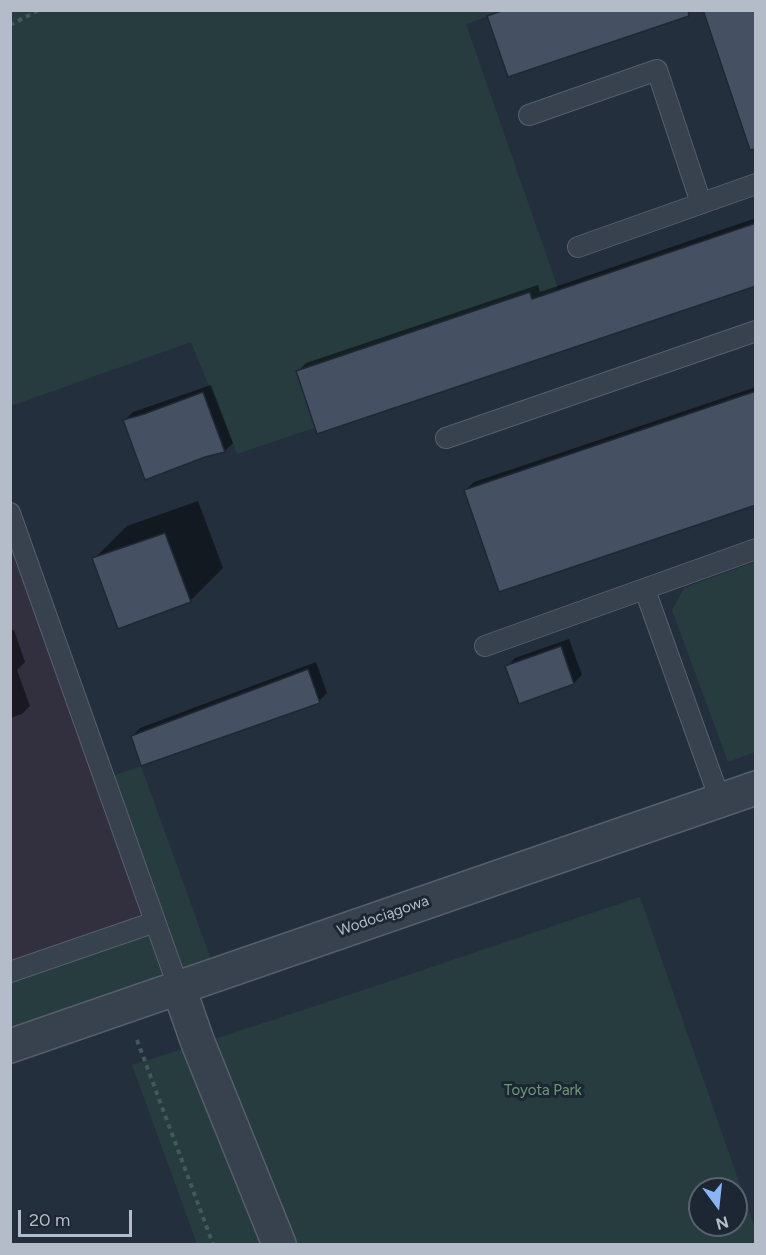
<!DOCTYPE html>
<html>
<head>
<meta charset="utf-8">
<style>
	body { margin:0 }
	#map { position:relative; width:766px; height:1255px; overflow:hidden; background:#242f3e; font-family:Figtree,sans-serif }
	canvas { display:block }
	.frame { position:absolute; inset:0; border:12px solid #b4bcc9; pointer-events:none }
	.north { position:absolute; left:688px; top:1177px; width:60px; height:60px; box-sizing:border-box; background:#1d2633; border:2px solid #59626f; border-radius:50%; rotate:165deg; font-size:16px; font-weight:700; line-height:24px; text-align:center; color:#b4bcc9 }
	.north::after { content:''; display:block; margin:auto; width:21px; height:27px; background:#8ab4f8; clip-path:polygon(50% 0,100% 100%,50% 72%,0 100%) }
	.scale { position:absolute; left:18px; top:1210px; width:114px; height:27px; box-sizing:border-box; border:3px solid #b4bcc9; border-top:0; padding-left:8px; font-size:18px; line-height:21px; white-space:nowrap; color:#b4bcc9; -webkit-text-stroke:4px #1d2633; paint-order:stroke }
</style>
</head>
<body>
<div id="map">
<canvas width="766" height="1255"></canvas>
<div class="frame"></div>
<div class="north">N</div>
<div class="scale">20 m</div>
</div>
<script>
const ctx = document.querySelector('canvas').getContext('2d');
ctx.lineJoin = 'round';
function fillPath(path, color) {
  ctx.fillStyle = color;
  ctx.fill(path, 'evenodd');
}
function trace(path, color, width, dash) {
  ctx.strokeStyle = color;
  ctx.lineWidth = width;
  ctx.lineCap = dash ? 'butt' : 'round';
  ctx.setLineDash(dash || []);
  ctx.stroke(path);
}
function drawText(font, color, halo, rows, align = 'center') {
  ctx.font = font + ' Figtree,sans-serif';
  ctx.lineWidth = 6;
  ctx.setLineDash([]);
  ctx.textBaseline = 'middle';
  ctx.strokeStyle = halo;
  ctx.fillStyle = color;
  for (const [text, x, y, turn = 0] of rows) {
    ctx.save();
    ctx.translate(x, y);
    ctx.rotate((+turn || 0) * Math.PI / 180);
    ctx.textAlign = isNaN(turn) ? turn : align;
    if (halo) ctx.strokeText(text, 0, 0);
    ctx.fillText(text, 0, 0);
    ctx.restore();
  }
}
fillPath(new Path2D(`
	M 10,505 L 155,922 L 10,972 Z`), '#32303f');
fillPath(new Path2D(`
	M 11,11 L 504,11 L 466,24 L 576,340 L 237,454 L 191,342 L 11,406 Z
	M 755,562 L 755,752 L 728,762 L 672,610 L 684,588 Z
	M 141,766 L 216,973 L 11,1046 L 10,972 L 155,922 L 104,779 Z
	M 640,897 L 755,1228 L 755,1244 L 197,1244 L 132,1065 C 303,1012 471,953 640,897 ZM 700,1189 L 736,1189 L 736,1225 L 700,1225 Z`), '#263c3f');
fillPath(new Path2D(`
	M 756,218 L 756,284 L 298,371 L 306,363 L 538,285 L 540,292 Z
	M 211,385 L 233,443 L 225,451 L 205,456 L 125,420 L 133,412 Z
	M 756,387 L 756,503 L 466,490 L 474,482 Z
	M 198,501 L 223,568 L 190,601 L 94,559 L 127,526 Z
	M 14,630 L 25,662 L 17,670 L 30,706 L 22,714 L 10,718 L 10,631 Z
	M 569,639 L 582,675 L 574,683 L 507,666 L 515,658 Z
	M 316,662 L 327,693 L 319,701 L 132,736 L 140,728 Z`), '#0007');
const building = new Path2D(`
	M 504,10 L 688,10 L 689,16 L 508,77 L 487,16 Z
	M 703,10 L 756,10 L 756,149 L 750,150 Z
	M 756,223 L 756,286 L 317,434 L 296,371 L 530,292 L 532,299 Z
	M 756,391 L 756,505 L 499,592 L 464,490 Z
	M 203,392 L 225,452 L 205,457 L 145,480 L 123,420 L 144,414 Z
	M 165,533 L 191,602 L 118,629 L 92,558 Z
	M 561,646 L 574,684 L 519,704 L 505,666 Z
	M 308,669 L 320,703 L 141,766 L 131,736 Z`);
fillPath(building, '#455162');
trace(building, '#1f2835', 1.5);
const lane = new Path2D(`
	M 529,115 L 657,70 L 701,203
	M 578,247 L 756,184
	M 446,438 L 756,331
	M 10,513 L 178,986
	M 645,590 L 720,800
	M 485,646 L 756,549
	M 10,972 L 155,922`);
const street = new Path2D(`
	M 178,986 L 198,1043 L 279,1244
	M 10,1046 L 756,788`);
trace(lane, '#565f6c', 22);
trace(street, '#565f6c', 36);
trace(new Path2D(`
	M 10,25 L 39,10
	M 137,1040 L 213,1244`), '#44595c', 4, [4.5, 4.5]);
trace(lane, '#38414e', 20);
trace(street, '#38414e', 33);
drawText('15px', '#b4bcc9', '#1d2633', [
	["Wodociągowa",383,916,-19]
]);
drawText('15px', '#6b9a76', '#1d2633', [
	["Toyota Park",543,1091]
]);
</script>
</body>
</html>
